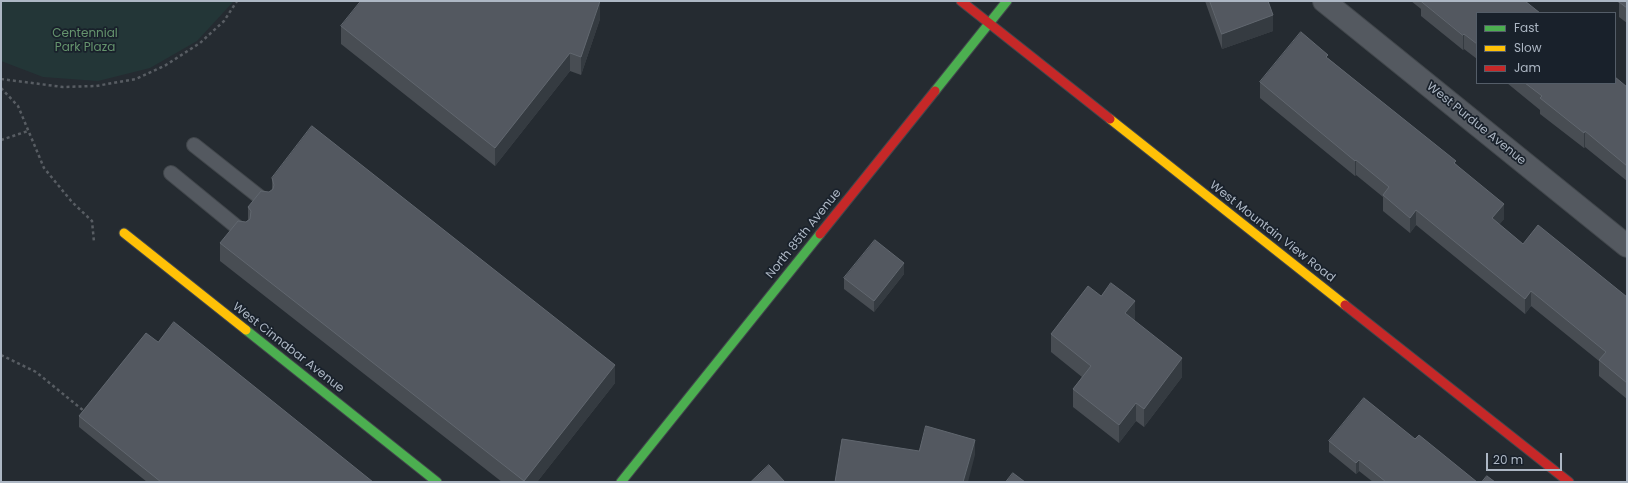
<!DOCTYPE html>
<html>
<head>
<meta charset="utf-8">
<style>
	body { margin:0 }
	#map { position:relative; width:1628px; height:483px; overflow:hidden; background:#252b31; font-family:Poppins,sans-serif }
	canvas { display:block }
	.frame { position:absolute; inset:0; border:2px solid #adb7c4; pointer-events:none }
	.legend { position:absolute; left:1476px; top:12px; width:140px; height:72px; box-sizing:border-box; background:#19212b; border:1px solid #545d68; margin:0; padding:5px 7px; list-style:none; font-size:12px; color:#adb7c4 }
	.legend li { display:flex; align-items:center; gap:8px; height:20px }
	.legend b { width:20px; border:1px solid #545d68 }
	.scale { position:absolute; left:1486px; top:453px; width:76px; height:18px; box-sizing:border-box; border:2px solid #adb7c4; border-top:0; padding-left:5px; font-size:12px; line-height:14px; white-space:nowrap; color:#adb7c4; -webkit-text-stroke:3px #19212b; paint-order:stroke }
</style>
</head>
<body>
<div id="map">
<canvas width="1628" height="483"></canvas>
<div class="frame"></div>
<ul class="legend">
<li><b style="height:5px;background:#4caf50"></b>Fast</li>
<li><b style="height:5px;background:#ffc107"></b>Slow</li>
<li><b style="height:5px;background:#c62828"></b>Jam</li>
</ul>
<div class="scale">20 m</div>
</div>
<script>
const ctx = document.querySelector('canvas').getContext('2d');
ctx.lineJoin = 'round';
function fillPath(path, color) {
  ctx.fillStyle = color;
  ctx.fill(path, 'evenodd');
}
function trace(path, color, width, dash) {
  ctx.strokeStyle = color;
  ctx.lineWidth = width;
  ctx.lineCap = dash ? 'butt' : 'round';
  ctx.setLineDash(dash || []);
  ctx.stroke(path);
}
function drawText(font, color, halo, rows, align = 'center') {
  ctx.font = font + ' Poppins,sans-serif';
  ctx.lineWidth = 3.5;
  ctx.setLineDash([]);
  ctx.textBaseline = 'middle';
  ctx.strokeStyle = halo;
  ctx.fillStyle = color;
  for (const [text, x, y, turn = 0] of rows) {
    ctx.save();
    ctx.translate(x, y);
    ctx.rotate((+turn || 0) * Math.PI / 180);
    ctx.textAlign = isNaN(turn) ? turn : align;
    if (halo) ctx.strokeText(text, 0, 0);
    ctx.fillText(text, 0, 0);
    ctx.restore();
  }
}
fillPath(new Path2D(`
	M 1,1 L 234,1 L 197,41 L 150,68 L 98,81 L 43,77 L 1,61 Z`), '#233637');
const lane = new Path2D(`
	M 194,145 L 266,202
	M 171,173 L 243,232`);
const street = new Path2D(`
	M 1324,1 L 1627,246`);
const fast = new Path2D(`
	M 935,91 L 1007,1
	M 246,330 L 437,482
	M 621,482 L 820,234`);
const slow = new Path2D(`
	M 1110,119 L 1345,305
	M 124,233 L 246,330`);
const jam = new Path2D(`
	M 961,1 L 1110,119
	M 820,234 L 935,91
	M 1345,305 L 1569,482`);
trace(lane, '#42474c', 16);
trace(street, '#42474c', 24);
trace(fast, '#42474c', 11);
trace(slow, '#42474c', 11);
trace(jam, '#42474c', 11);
trace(new Path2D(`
	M 1,79 L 63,87 L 96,86 L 136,79 L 166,65 L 200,43 L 224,21 L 237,1
	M 1,88 L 18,106 L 44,168 L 72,202 L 92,221 L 94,242
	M 1,140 L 28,131
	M 1,355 L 36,372 L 84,411`), '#585d63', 2.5, [3, 3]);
trace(lane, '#545960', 14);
trace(street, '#545960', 22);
trace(fast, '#4caf50', 9);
trace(slow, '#ffc107', 9);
trace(jam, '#c62828', 9);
fillPath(new Path2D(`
	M 1205,1 L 1268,1 L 1273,31 L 1222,49 Z
	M 1411,1 L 1525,1 L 1477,13 L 1477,59 L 1464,49 L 1463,50 L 1421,16 L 1421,9 Z
	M 1616,1 L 1627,1 L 1627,23 L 1619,17 L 1619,3 Z
	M 600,19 L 581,75 L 570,71 L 495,166 L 341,44 L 341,26 Z
	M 1328,58 L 1456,164 L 1504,219 L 1499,224 L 1523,244 L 1627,297 L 1627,399 L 1599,376 L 1599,361 L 1531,306 L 1525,314 L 1416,225 L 1410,233 L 1383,211 L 1383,197 L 1356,175 L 1355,176 L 1260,98 L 1260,82 Z
	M 1507,83 L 1615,83 L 1627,87 L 1627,181 L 1585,147 L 1584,148 L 1540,114 L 1540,110 Z
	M 272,178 L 615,383 L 537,482 L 502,482 L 220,261 L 220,243 L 248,220 L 248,207 L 272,190 Z
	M 904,274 L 874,312 L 844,289 L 844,278 Z
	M 1101,296 L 1135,319 L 1134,320 L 1182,377 L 1144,427 L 1136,421 L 1119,443 L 1073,407 L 1073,389 L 1082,377 L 1051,352 L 1051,334 Z
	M 158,342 L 373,482 L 147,482 L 79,427 L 79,416 Z
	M 1415,439 L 1477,482 L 1373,482 L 1359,471 L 1356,474 L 1329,452 L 1329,441 Z`), '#484d53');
fillPath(new Path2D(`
	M 600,1 L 600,19 L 581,75 L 581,57 Z
	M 1273,15 L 1273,31 L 1222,49 L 1222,34 Z
	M 1464,34 L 1464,49 L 1463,50 L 1463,35 Z
	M 570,53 L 570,71 L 495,166 L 495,148 Z
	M 1585,131 L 1585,147 L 1584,148 L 1584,133 Z
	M 1356,160 L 1356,175 L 1355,176 L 1355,161 Z
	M 1504,204 L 1504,219 L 1492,234 L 1492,218 Z
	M 1416,210 L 1416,225 L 1410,233 L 1410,218 Z
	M 904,263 L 904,274 L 874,312 L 874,301 Z
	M 1531,291 L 1531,306 L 1525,314 L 1525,299 Z
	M 1135,301 L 1135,319 L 1125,332 L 1125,313 Z
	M 1182,358 L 1182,377 L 1144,427 L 1144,409 Z
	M 615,365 L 615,383 L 537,482 L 524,482 L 524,481 Z
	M 1136,403 L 1136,421 L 1119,443 L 1119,425 Z
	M 975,440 L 975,455 L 968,482 L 963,482 Z
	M 1359,460 L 1359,471 L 1356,474 L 1356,463 Z`), '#353b41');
const building = new Path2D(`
	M 361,1 L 600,1 L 581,57 L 570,53 L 495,148 L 341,26 Z
	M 1210,1 L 1268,1 L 1273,15 L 1222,34 Z
	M 1421,1 L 1525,1 L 1540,13 L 1477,13 L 1477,44 L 1464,34 L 1463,35 Z
	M 1619,1 L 1627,1 L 1627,8 L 1619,2 Z
	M 1301,32 L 1328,55 L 1326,57 L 1456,161 L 1454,163 L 1504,204 L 1492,218 L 1523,244 L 1538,225 L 1627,297 L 1627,383 L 1599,360 L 1606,352 L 1531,291 L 1525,299 L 1416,210 L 1410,218 L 1383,195 L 1389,187 L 1356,160 L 1355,161 L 1260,82 Z
	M 1615,77 L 1627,87 L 1627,166 L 1585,131 L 1584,133 L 1540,98 L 1542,96 L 1525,83 L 1615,83 Z
	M 312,126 L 615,365 L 524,481 L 220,243 L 238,221 L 246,222 L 250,219 L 251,211 L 248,207 L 261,191 L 269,192 L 273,189 L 274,185 L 272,178 Z
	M 875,240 L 904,263 L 874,301 L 844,278 Z
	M 1111,283 L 1135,301 L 1125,313 L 1182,358 L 1144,409 L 1136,403 L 1119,425 L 1073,389 L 1091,366 L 1051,334 L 1088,286 L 1101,296 Z
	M 174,322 L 373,482 L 161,482 L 79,416 L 146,333 L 158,342 Z
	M 1364,398 L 1415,439 L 1419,435 L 1477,482 L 1386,482 L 1359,460 L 1356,463 L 1329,441 Z
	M 926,426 L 975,440 L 963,482 L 835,482 L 842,439 L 919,451 Z
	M 769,465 L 785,482 L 751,482 Z
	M 1013,473 L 1025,482 L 1006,482 Z
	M 1487,476 L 1495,482 L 1482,482 Z`);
fillPath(building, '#535860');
trace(building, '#61676f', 1);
drawText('12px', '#65946d', '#19212b', [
	["Centennial",85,34],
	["Park Plaza",85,48]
]);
drawText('12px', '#adb7c4', '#19212b', [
	["West Purdue Avenue",1476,124,39],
	["West Mountain View Road",1272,232,38],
	["North 85th Avenue",804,234,-51],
	["West Cinnabar Avenue",288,348,38]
]);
</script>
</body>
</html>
